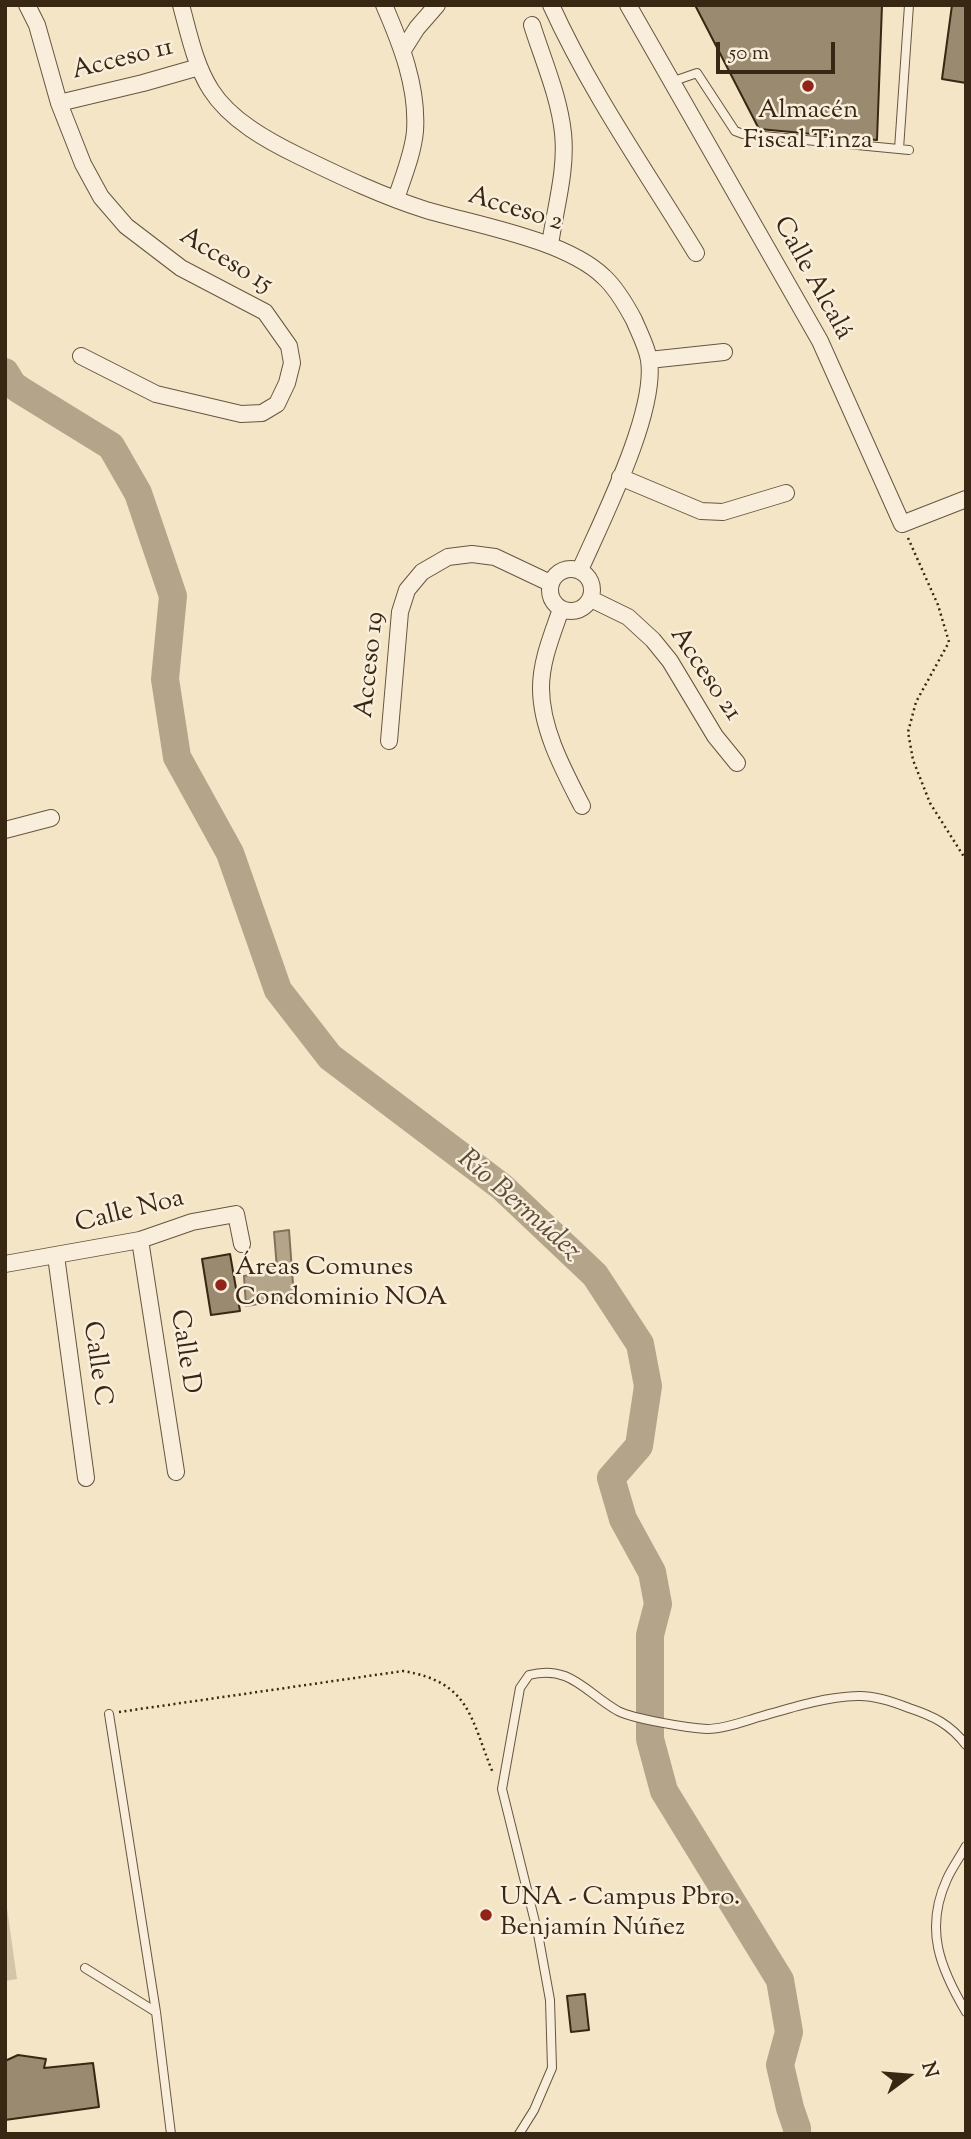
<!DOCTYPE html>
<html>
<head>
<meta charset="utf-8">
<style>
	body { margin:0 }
	#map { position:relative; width:971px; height:2139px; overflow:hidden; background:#f4e5c7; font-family:"Sorts Mill Goudy",serif }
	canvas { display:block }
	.frame { position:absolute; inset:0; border:7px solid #382712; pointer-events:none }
	.north { position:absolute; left:873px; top:2041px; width:70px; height:70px; -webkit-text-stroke:5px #f8eedb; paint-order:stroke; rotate:74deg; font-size:19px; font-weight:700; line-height:28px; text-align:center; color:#382712 }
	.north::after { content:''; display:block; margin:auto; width:24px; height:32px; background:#382712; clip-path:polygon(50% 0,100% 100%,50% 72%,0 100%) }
	.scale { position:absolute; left:716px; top:42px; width:119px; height:32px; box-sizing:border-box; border:4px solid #382712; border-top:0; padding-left:9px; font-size:21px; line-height:24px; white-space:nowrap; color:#382712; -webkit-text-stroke:5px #f8eedb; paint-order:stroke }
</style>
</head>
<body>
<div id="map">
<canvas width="971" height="2139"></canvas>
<div class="frame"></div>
<div class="north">N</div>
<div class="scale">50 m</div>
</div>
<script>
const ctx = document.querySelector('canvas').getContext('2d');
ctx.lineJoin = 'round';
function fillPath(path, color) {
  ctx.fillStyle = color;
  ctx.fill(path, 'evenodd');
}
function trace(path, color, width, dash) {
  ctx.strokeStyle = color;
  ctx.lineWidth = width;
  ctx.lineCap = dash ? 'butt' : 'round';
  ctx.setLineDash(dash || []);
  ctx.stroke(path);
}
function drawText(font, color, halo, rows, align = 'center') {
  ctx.font = font + ' "Sorts Mill Goudy",serif';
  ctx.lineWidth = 5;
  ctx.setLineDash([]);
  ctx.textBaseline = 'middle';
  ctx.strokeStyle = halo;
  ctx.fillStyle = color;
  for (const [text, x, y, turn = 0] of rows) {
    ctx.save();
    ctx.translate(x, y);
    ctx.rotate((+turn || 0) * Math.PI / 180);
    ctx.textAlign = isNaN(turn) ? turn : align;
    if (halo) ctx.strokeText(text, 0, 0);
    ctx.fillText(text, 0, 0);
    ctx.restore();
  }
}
fillPath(new Path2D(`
	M 5,1894 L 17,1979 L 5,1981 Z`), '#d4c5a8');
const water = new Path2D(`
	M 289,1230 L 294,1298 L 246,1306 L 244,1276 L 277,1269 L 274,1232 Z`);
fillPath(water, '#b4a489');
trace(water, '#827259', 2);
trace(new Path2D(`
	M 5,372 L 13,385 L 20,390 L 111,446 L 138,493 L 173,596 L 165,679 L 177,757 L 230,853 L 278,990 L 330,1057 L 502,1187 L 595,1275 L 640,1344 L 648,1386 L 639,1446 L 611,1478 L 623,1519 L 652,1572 L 658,1604 L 650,1635 L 650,1739 L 664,1791 L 780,1980 L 789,2032 L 780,2065 L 790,2108 L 797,2128 L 797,2134`), '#b4a489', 28);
const building = new Path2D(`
	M 695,5 L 882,5 L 877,140 L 759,129 Z
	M 952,5 L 966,5 L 966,83 L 942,79 Z
	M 230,1254 L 240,1311 L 211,1315 L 202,1259 Z
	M 585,1994 L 589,2030 L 571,2032 L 567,1996 Z
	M 18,2055 L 46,2059 L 44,2068 L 93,2063 L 99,2107 L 5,2120 L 5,2061 Z`);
fillPath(building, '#9a8a70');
trace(building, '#382712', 2);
const lane = new Path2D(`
	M 671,82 L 697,73 L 735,131 L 743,134 L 909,150
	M 899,149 L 909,5
	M 109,1714 L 156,2012 L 171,2134
	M 966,1846 C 960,1857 952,1868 947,1879 C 924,1929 940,1968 966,2012
	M 85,1968 L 156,2012
	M 519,2134 L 534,2110 L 552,2068 L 550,2000 L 538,1934 L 502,1789 L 520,1688 L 529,1675 C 570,1664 586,1693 618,1711 C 634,1719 688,1728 707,1729 C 724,1729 742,1722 759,1717 C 790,1708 824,1697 857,1696 C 874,1695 894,1702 909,1708 C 933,1716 950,1724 966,1745`);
const street = new Path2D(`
	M 27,5 L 37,25 L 59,103 L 83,164 L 101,197 L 126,226 L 181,268 L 265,312 L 289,346 L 292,363 L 287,383 L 277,404 L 262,413 L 241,414 L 156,394 L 81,356
	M 181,5 C 189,34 195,65 211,90 C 230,120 268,141 299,156 C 340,176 382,196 426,210 C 477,225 566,240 604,277 C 617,289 626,305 634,320 C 639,332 647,347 649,360 C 657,412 602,520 580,570
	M 384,5 C 401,44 418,87 415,131 C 413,154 403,177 396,199
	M 551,5 C 591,93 646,171 696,253
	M 628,5 L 820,341 L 902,524 L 966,499
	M 532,25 C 543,60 559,96 563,133 C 567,170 555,209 550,245
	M 403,50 L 417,28 L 437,5
	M 59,103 L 143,83 L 199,67
	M 649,360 L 724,352
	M 620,477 L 701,511 L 723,512 L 786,493
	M550 590a21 21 0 1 1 42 0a21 21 0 1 1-42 0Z
	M 591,599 L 628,617 L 653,640 L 670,661 L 715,736 L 737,763
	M 561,609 C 552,635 541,661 541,688 C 541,729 564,771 582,806
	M 389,741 L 400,612 L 407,590 L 422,572 L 448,557 L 472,554 L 495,557 L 550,583
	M 5,830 L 51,818
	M 140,1240 L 176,1472
	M 56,1256 L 86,1478
	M 5,1264 L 140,1240 L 192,1222 L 236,1214 L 242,1244`);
trace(lane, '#67563f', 10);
trace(street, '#67563f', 18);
trace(new Path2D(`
	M 908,538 L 938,605 L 949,642 L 916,702 L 908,732 L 913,760 L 930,803 L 966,860
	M 119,1712 L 403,1671 C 470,1682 470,1717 493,1773`), '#382712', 2.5, [2, 3.5]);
trace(lane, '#f8eedb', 8);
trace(street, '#f8eedb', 16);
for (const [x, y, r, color] of [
	[808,86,7,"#8f2418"],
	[221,1285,7,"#8f2418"],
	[486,1915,7,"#8f2418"]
]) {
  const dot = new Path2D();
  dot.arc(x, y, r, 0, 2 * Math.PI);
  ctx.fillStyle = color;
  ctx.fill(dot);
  trace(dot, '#f8eedb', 2.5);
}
drawText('26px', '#382712', '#f8eedb', [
	["Acceso 11",123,61,-14],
	["Acceso 2",515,211,17],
	["Acceso 15",225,262,31],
	["Calle Alcalá",811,279,61],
	["Acceso 19",372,665,-84],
	["Acceso 21",704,675,56],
	["Calle Noa",130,1213,-14],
	["Calle D",183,1352,81],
	["Calle C",95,1364,82]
]);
drawText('26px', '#382712', '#f8eedb', [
	["Almacén",808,113,"center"],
	["Fiscal Tinza",808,143,"center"],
	["Áreas Comunes",235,1270],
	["Condominio NOA",235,1300],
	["UNA - Campus Pbro.",500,1900],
	["Benjamín Núñez",500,1930]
], 'left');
drawText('italic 28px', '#5d4c36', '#f8eedb', [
	["Río Bermúdez",518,1207,41]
]);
</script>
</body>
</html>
